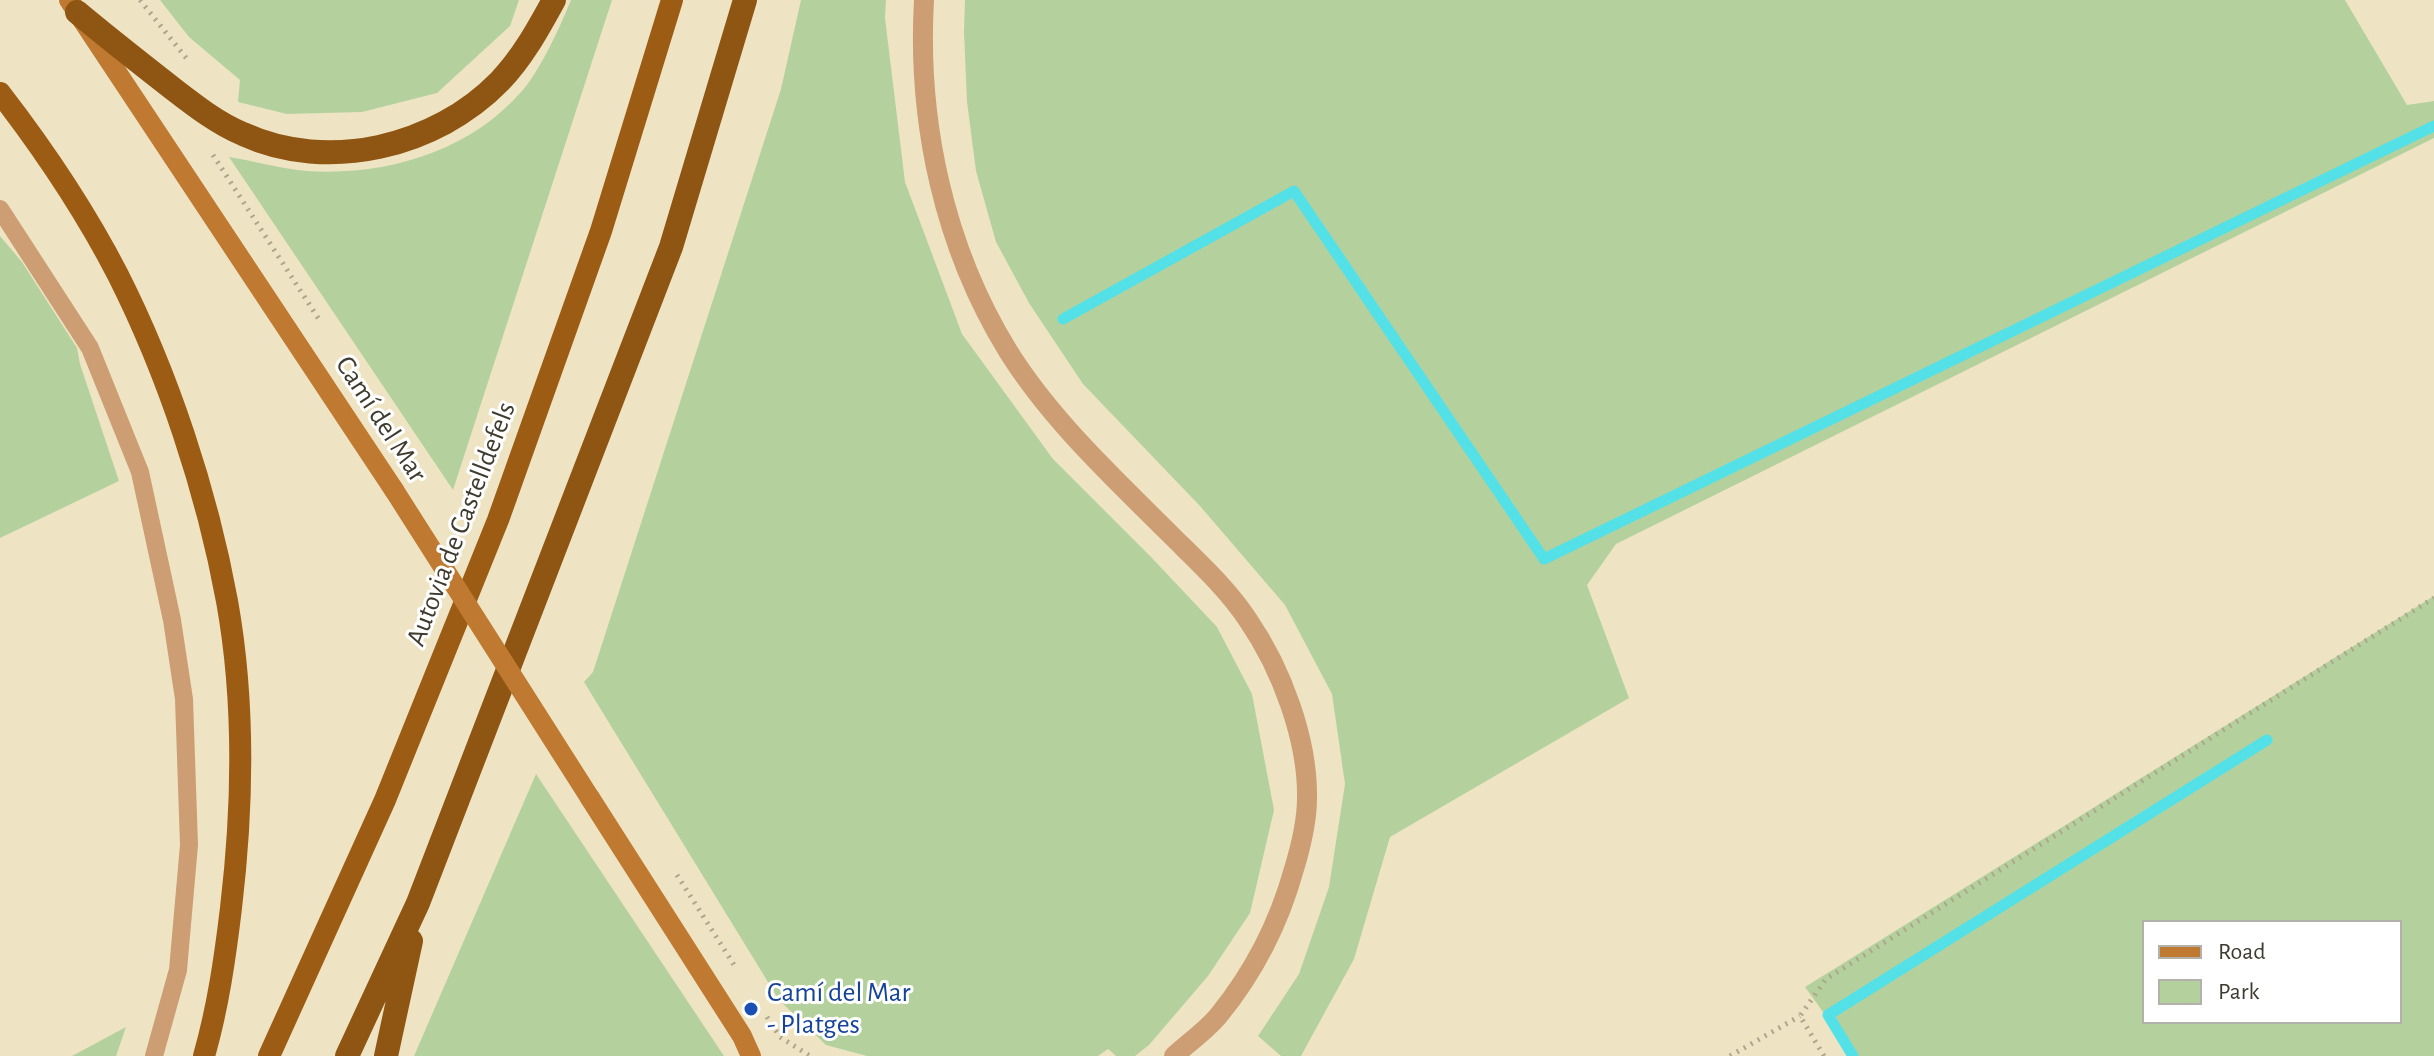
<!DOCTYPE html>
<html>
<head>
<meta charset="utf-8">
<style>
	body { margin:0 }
	#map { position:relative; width:2434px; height:1056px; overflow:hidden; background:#eee4c4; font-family:"Alegreya Sans",sans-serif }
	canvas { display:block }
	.legend { position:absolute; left:2142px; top:920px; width:260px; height:104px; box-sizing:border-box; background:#fff; border:2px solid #b2b1ab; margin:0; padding:10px 14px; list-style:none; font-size:24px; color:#3f3b2e }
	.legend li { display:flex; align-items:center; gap:16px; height:40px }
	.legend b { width:40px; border:2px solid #b2b1ab }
</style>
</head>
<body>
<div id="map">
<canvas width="2434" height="1056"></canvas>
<ul class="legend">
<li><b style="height:10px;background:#bf7931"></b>Road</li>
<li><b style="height:22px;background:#b4d19d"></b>Park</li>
</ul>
</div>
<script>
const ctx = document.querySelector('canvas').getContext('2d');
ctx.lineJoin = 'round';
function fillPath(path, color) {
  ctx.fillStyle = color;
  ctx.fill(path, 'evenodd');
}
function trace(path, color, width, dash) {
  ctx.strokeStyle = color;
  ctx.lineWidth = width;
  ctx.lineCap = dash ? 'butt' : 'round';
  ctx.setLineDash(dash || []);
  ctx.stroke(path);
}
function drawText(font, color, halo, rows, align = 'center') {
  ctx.font = font + ' "Alegreya Sans",sans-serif';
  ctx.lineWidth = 6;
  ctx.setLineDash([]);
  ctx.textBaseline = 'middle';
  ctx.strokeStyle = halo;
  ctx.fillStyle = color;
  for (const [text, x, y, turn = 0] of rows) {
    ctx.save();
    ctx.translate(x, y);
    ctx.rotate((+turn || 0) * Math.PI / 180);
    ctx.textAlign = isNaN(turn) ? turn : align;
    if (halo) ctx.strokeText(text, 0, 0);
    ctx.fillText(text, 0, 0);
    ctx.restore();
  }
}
fillPath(new Path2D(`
	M 160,0 L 519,0 L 510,26 L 437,93 L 362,112 L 287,114 L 238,102 L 240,80 L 189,37 Z
	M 571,0 L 612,0 L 453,490 L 229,157 C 255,161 281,169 307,171 C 386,176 469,152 522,91 C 541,69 560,27 571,0 Z
	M 801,0 L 886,0 L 885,18 L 905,182 L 962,334 L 1053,459 L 1152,558 L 1217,627 L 1252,694 L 1274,810 L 1250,913 L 1208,976 L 1149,1045 L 1135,1056 L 1116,1056 L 1108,1049 L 1098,1056 L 867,1056 L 826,1045 L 779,1000 L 584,682 L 593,672 L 781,89 Z
	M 965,0 L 2345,0 L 2407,105 L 2434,101 L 2434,138 L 1616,544 L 1587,585 L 1629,698 L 1390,837 L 1354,959 L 1301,1056 L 1281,1056 L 1258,1036 L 1299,974 L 1329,887 L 1345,784 L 1332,694 L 1285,605 L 1200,506 L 1083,384 L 1029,303 L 996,242 L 976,171 L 967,102 L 964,32 Z
	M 0,236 L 22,262 L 77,348 L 80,364 L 119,481 L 0,538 Z
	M 2434,596 L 2434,1056 L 1855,1056 L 1805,987 ZM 2144,922 L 2400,922 L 2400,1022 L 2144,1022 Z
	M 536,774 L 724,1056 L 414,1056 Z
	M 126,1027 L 116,1056 L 72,1056 Z`), '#b4d19d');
trace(new Path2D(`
	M 1063,319 L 1294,191 L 1544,559 L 2434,126
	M 1853,1056 L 1828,1015 L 2267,740`), '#53e0e7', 11);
trace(new Path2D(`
	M 140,0 L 187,59
	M 213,155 L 320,321
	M 677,875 L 736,968
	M 767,1017 L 780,1037 L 810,1056
	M 1730,1056 L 1800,1016
	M 1824,1056 L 1800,1016 L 1826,979 L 2434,598`), '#ada58c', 5, [2, 6]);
trace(new Path2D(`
	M 0,209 L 90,348 L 140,472 L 172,620 L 184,699 L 189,845 L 178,970 L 154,1056`), '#cd9d73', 18);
trace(new Path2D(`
	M 924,0 C 917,122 944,247 1008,351 C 1051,420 1113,477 1170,534 C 1197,561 1227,588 1248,620 C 1281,668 1308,739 1307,798 C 1307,822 1301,846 1294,869 C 1279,923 1254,972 1219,1015 C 1207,1030 1188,1043 1174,1056`), '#cd9d73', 20);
trace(new Path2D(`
	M 69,0 L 394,490
	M 590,798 L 742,1036 L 751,1056`), '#bf7931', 20);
trace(new Path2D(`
	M 0,93 C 44,150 85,211 118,275 C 168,374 207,492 227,601 C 245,701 243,807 231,908 C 225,958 218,1007 204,1056
	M 269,1056 L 385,800 L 498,520 L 601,231 L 672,0`), '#9c5c14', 22);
trace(new Path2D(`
	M 77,12 C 108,38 140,63 172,88 C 194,105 217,123 243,134 C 328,173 436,147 500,81 C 523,57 538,29 554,0
	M 347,1056 L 418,903 L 671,247 L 745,0
	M 386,1056 L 411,941`), '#8f5512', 24);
trace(new Path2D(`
	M 394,490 L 590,798`), '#bf7931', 20);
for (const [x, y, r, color] of [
	[751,1009,8,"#1a4fb4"]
]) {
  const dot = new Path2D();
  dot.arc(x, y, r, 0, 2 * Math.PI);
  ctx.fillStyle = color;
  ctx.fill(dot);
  trace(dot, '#fff', 3);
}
drawText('28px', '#3f3b2e', '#fff', [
	["Camí del Mar",381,419,57],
	["Autovia de Castelldefels",461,524,-69]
]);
drawText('28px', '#164399', '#fff', [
	["Camí del Mar",767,993],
	["- Platges",767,1025]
], 'left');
</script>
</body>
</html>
